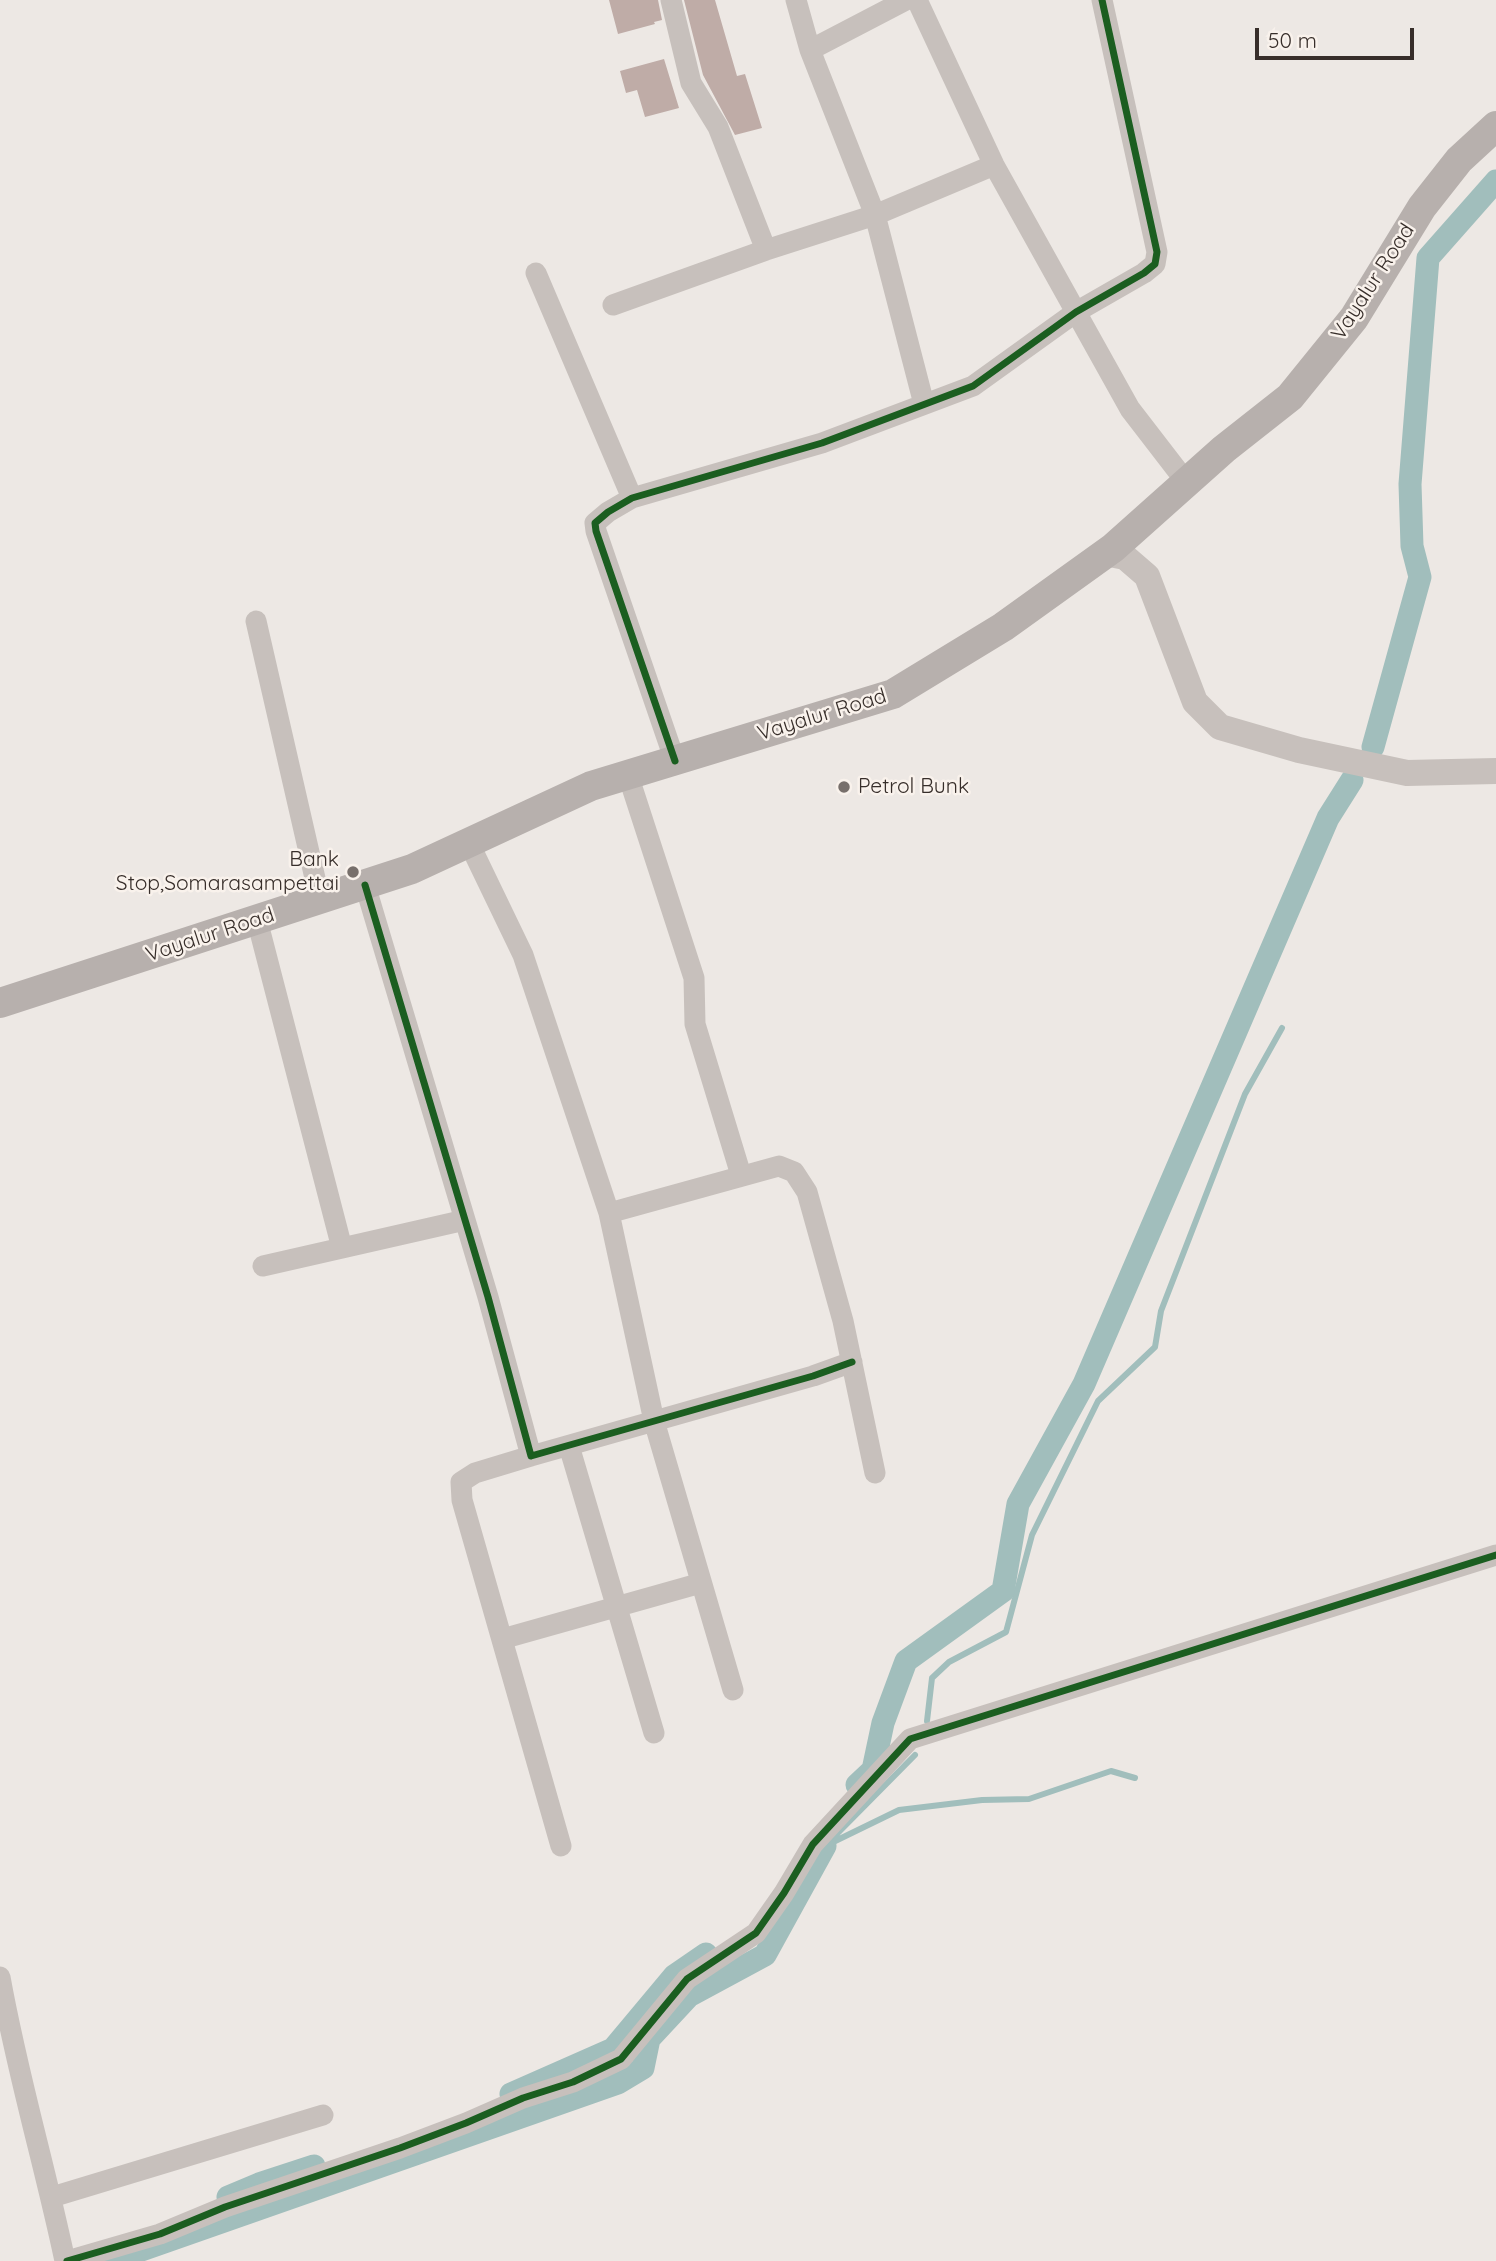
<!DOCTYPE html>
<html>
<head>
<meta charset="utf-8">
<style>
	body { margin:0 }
	#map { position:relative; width:1496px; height:2261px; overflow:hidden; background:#ede8e4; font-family:Quicksand,sans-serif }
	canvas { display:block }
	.scale { position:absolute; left:1255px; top:28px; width:159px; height:32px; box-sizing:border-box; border:4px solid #372e2a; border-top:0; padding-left:9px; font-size:21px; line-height:24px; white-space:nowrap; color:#372e2a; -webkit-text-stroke:5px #f9f2ec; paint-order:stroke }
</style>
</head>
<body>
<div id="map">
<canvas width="1496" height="2261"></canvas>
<div class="scale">50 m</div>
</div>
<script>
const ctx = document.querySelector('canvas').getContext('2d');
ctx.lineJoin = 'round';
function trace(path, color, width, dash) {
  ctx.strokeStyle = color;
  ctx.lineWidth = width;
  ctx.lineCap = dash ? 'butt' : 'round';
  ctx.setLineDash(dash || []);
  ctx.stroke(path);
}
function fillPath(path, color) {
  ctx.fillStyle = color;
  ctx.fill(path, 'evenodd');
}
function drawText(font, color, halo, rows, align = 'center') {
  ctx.font = font + ' Quicksand,sans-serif';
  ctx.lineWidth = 5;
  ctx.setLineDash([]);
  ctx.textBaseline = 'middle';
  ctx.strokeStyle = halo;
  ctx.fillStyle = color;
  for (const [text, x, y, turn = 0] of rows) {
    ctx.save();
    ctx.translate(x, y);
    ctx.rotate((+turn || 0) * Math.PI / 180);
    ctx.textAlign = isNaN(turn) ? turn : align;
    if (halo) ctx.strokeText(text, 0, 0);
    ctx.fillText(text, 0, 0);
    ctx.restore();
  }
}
trace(new Path2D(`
	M 927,1721 L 932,1678 L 949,1662 L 1006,1632 L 1032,1535 L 1098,1401 L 1155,1347 L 1161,1311 L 1245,1094 L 1282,1028
	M 829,1842 L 915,1755
	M 825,1846 L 899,1810 L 982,1800 L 1029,1799 L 1111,1771 L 1135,1778`), '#a1bebc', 6);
trace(new Path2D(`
	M 1373,747 L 1420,577 L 1412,546 L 1410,484 L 1428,258 L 1496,181
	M 857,1785 L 873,1770 L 883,1723 L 906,1661 L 1003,1591 L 1018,1504 L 1084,1384 L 1328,818 L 1352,780
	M 511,2094 L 613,2049 L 674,1976 L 706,1954
	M 228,2197 L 259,2184 L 314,2166
	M 110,2261 L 618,2083 L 643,2068 L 649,2039 L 689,1996 L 765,1955 L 825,1846`), '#a1bebc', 23);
fillPath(new Path2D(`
	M 609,0 L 658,0 L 662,20 L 654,22 L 655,24 L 618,34 Z
	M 684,0 L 715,0 L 737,76 L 745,74 L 762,128 L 735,135 L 703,75 Z
	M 664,59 L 679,108 L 645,117 L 637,90 L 626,93 L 620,71 Z`), '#bfaca7');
trace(new Path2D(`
	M 671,0 L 691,83 L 718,127 L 766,250
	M 796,0 L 810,50
	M 906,0 L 810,50 L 875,215 L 924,404
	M 917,0 L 994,165 L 1130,409 L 1187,483
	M 536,273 L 632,498
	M 613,305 L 766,250 L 875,215 L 994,165
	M 256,621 L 320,900
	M 675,761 L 596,531 L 595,523 L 608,512 L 632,498 L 822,443 L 973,386 L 1076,312 L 1144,273 L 1155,264 L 1157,252 L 1102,0
	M 628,775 L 694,978 L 695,1024 L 741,1175
	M 469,843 L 523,955 L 609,1213 L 654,1421 L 733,1690
	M 365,885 L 488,1297 L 531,1456 L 813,1376 L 852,1362
	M 257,920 L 342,1248
	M 609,1213 L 779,1166 L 794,1172 L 807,1192 L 843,1321 L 875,1473
	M 263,1266 L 465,1220
	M 569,1446 L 654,1733
	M 531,1456 L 475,1473 L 461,1482 L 462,1500 L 561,1846
	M 502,1639 L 701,1583
	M 0,1977 C 17,2073 45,2166 65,2261
	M 52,2197 L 323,2115
	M 67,2261 L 160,2234 L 225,2207 L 400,2148 L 466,2123 L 523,2098 L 573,2082 L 621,2059 L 687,1979 L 756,1933 L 784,1893 L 813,1844 L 910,1739 L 1496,1555`), '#c7c0bc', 21);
trace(new Path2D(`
	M 1105,553 L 1125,557 L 1147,576 L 1195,702 L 1220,727 L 1299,750 L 1407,773 L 1496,771`), '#c7c0bc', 26);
trace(new Path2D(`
	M 0,1003 L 412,869 L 591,786 L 893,694 L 1003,627 L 1113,548 L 1224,449 L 1290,397 L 1354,318 L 1422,207 L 1459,160 L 1496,126`), '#b7b0ad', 30);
trace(new Path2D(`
	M 675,761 L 596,531 L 595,523 L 608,512 L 632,498 L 822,443 L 973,386 L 1076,312 L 1144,273 L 1155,264 L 1157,252 L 1102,0
	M 365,885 L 488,1297 L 531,1456 L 813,1376 L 852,1362
	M 67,2261 L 160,2234 L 225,2207 L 400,2148 L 466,2123 L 523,2098 L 573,2082 L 621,2059 L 687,1979 L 756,1933 L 784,1893 L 813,1844 L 910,1739 L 1496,1555`), '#1b5e20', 7);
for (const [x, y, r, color] of [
	[844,787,7,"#776f6b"],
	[353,872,7,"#776f6b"]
]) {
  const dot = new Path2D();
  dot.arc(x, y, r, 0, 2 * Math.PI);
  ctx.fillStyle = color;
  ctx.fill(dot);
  trace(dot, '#f9f2ec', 2.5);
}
drawText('21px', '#372e2a', '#f9f2ec', [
	["Vayalur Road",1373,282,-57],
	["Vayalur Road",822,715,-17],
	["Vayalur Road",210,935,-18]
]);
drawText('21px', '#372e2a', '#f9f2ec', [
	["Petrol Bunk",858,787],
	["Bank",339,860,"right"],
	["Stop,Somarasampettai",339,884,"right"]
], 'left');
</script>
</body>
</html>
